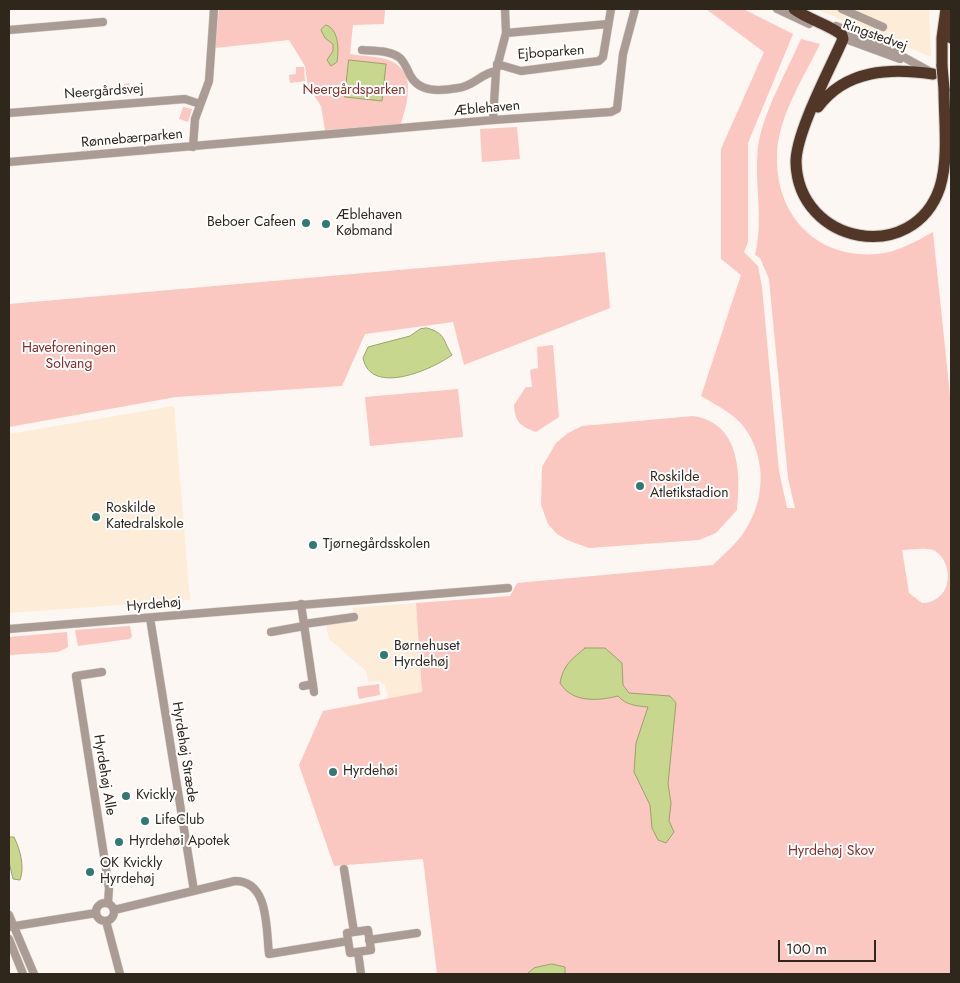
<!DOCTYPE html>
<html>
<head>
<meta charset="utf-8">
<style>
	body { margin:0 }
	#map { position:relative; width:960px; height:983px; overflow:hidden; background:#fcf7f2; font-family:Jost,sans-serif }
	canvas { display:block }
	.frame { position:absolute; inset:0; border:10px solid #2f261c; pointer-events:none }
	.scale { position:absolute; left:778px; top:940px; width:98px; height:22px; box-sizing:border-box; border:2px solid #2f261c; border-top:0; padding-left:6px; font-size:15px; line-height:18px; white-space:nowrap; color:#2f261c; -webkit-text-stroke:4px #fff; paint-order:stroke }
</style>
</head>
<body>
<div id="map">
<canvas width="960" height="983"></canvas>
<div class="frame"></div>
<div class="scale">100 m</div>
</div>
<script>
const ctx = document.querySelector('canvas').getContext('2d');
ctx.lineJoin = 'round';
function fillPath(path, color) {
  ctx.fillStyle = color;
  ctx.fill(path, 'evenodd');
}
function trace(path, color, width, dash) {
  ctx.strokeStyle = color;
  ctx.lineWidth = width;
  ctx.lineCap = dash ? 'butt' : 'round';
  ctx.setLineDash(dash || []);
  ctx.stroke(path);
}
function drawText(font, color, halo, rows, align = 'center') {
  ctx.font = font + ' Jost,sans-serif';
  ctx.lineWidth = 4;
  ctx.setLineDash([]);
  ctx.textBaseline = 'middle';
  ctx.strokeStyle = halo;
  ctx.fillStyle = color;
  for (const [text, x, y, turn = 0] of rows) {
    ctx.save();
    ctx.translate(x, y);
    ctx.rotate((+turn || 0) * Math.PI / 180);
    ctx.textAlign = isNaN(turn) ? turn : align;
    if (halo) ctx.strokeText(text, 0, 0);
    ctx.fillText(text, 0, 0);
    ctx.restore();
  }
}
fillPath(new Path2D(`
	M 816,9 L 929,9 L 931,57 Z
	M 174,406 L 190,600 L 9,613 L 9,434 Z
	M 416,603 L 422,693 L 388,699 L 385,685 L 379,681 L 368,682 L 366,671 L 329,639 L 326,624 L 354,621 L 353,608 Z`), '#fdecd7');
fillPath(new Path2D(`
	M 219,9 L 385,9 L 384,24 L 353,25 L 350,54 C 360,56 371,56 381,58 C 418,66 409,97 401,124 L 325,130 L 321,106 L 308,86 L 305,66 L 289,40 L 215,48 Z
	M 706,9 L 743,9 L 793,34 L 748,143 L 748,242 L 744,252 L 758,266 L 762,287 L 779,471 L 787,508 L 795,508 L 788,478 L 769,279 L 760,258 L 755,255 C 764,221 754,184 758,147 C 763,112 787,71 801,39 L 820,44 C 803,79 777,118 777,157 C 776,216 817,259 877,254 C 898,252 915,242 933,232 L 951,405 L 951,974 L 437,974 L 423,859 L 334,866 L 299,765 L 323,711 L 422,692 L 416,603 L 510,596 L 517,583 L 713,565 C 723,555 734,546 742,535 C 765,504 768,459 744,427 C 733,413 716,405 701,396 L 741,275 L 721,259 L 721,149 L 764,52 ZM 902,550 C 912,550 931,546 938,553 C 956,570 949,603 922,603 L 909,593 Z
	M 296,67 L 304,67 L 305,81 L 290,83 L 289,75 L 296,74 Z
	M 129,83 L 130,89 L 142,88 L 142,94 L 125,96 L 124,84 Z
	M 183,107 L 192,109 L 188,122 L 179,119 Z
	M 517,127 L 520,159 L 482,162 L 480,129 Z
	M 605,252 L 610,308 L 464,365 L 453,322 L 365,334 L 342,386 L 176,397 L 9,427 L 9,304 Z
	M 553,345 L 559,417 L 536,432 C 520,426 515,422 514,405 L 526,387 L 532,387 L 530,370 L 538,368 L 537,347 Z
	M 458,389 L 463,437 L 370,446 L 365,397 Z
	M 693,416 C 740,423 741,473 737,510 L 716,533 L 699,540 L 589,548 L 567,540 L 557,534 L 548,524 L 541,505 L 542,467 L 556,443 L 568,433 L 582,426 Z
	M 130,626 L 132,637 L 129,639 L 78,646 L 75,630 Z
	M 67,632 L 68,647 L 58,652 L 9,655 L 9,637 Z
	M 379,684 L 380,695 L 359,699 L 357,687 Z`), '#fbc7c1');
const water = new Path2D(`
	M 326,25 C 339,29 339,50 337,62 L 331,66 L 327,60 L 333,51 L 333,44 L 325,38 L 321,30 Z
	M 349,60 L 386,64 L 382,101 L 345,97 Z
	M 427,328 C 447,334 442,340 452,355 C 433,369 371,397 363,358 L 368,347 L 410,336 L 420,329 Z
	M 585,648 L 605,648 L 622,663 L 623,685 L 629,693 L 670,696 L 676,703 L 668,784 L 671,803 L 669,821 L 674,832 L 666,843 L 658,840 L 652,828 L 650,805 L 634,772 L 636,743 L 648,707 C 636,706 626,705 618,696 C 598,701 572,703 560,683 C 563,665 572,659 585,648 Z
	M 9,837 L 14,837 C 20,849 25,867 20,880 L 13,879 L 9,862 Z
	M 552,964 L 565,967 L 565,974 L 527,974 L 534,968 Z`);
fillPath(water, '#c8d78e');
trace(water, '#9aa26c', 1);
const minor = new Path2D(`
	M 777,9 L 809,24
	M 842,9 L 883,27
	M 836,26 L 885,47 L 929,71
	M 9,30 L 103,22
	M 506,33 L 608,24
	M 840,37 L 900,59
	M 362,50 C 375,51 390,50 400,58 C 405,63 407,69 410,75 C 419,93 440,91 458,88 C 474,86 480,74 496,71
	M 497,64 L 521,71 L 599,61 L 603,57 L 611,9
	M 9,113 L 185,99 L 200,104
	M 493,120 L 496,71 L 506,33 L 505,9
	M 193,147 L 195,119 L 209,81 L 214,9
	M 9,162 L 493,120 L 611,112 L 617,109 L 623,54 L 635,9
	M 301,604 L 314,692
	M 150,618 L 194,891
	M 304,624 L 354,617
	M 9,629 L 508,588
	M 271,632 L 304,626
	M 102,672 L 76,676 L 109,888 L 108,903
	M 303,686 L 313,684
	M 344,869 L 354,932
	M96 912a9 9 0 1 1 18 0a9 9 0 1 1-18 0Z
	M 114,910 L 235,881 C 269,881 266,928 269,954 L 348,941
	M 9,915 L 34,974
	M 106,921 L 120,974
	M 9,927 L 96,913
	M 368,930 L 371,950 L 350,953 L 347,933 Z
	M 9,939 L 23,974
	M 369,940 L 417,933
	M 358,952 L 361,974`);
const highway = new Path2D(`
	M 794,9 C 809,20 828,24 842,35 L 843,39 C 830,69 796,132 796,162 C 798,245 914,266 940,187 C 949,157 944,120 944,89
	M 950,18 L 951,38
	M 942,66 L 942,38 L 946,9
	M 818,107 C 846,69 891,68 933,74`);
trace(minor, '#d7d1cb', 9);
trace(highway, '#d7d1cb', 13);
trace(minor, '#aa9c94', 8);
trace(highway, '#523729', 11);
const highwayBridge = new Path2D(`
	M 942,66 L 944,89`);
trace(highwayBridge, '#d7d1cb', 13, []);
trace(highwayBridge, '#523729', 11);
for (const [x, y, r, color] of [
	[306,223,5,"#317973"],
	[326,224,5,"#317973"],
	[640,486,5,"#317973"],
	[96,517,5,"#317973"],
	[313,545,5,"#317973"],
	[384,655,5,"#317973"],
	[333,772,5,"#317973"],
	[126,796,5,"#317973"],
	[145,821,5,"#317973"],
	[119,842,5,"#317973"],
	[90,872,5,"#317973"]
]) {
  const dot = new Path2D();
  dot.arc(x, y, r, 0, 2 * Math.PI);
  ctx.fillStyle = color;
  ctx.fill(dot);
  trace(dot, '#fff', 2);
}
drawText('14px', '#2f261c', '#fff', [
	["Ringstedvej",875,36,20],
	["Ejboparken",551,53,-4],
	["Neergårdsvej",104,92,-4],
	["Æblehaven",487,109,-5],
	["Rønnebærparken",132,139,-5],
	["Hyrdehøj",154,605,-5],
	["Hyrdehøj Stræde",184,752,81],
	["Hyrdehøj Alle",104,775,81]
]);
drawText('14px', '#882c2a', '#fff', [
	["Neergårdsparken",354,91],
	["Haveforeningen",69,349],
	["Solvang",69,365],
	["Hyrdehøj Skov",831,852]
]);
drawText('14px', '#2f261c', '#fff', [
	["Æblehaven",336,216],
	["Købmand",336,232],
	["Beboer Cafeen",296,223,"right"],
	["Roskilde",650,478],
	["Atletikstadion",650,494],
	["Roskilde",106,509],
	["Katedralskole",106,525],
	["Tjørnegårdsskolen",323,545],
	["Børnehuset",394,647],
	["Hyrdehøj",394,663],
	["Hyrdehøi",343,772],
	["Kvickly",136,796],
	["LifeClub",155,821],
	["Hyrdehøi Apotek",129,842],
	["OK Kvickly",100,864],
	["Hyrdehøj",100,880]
], 'left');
</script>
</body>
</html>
